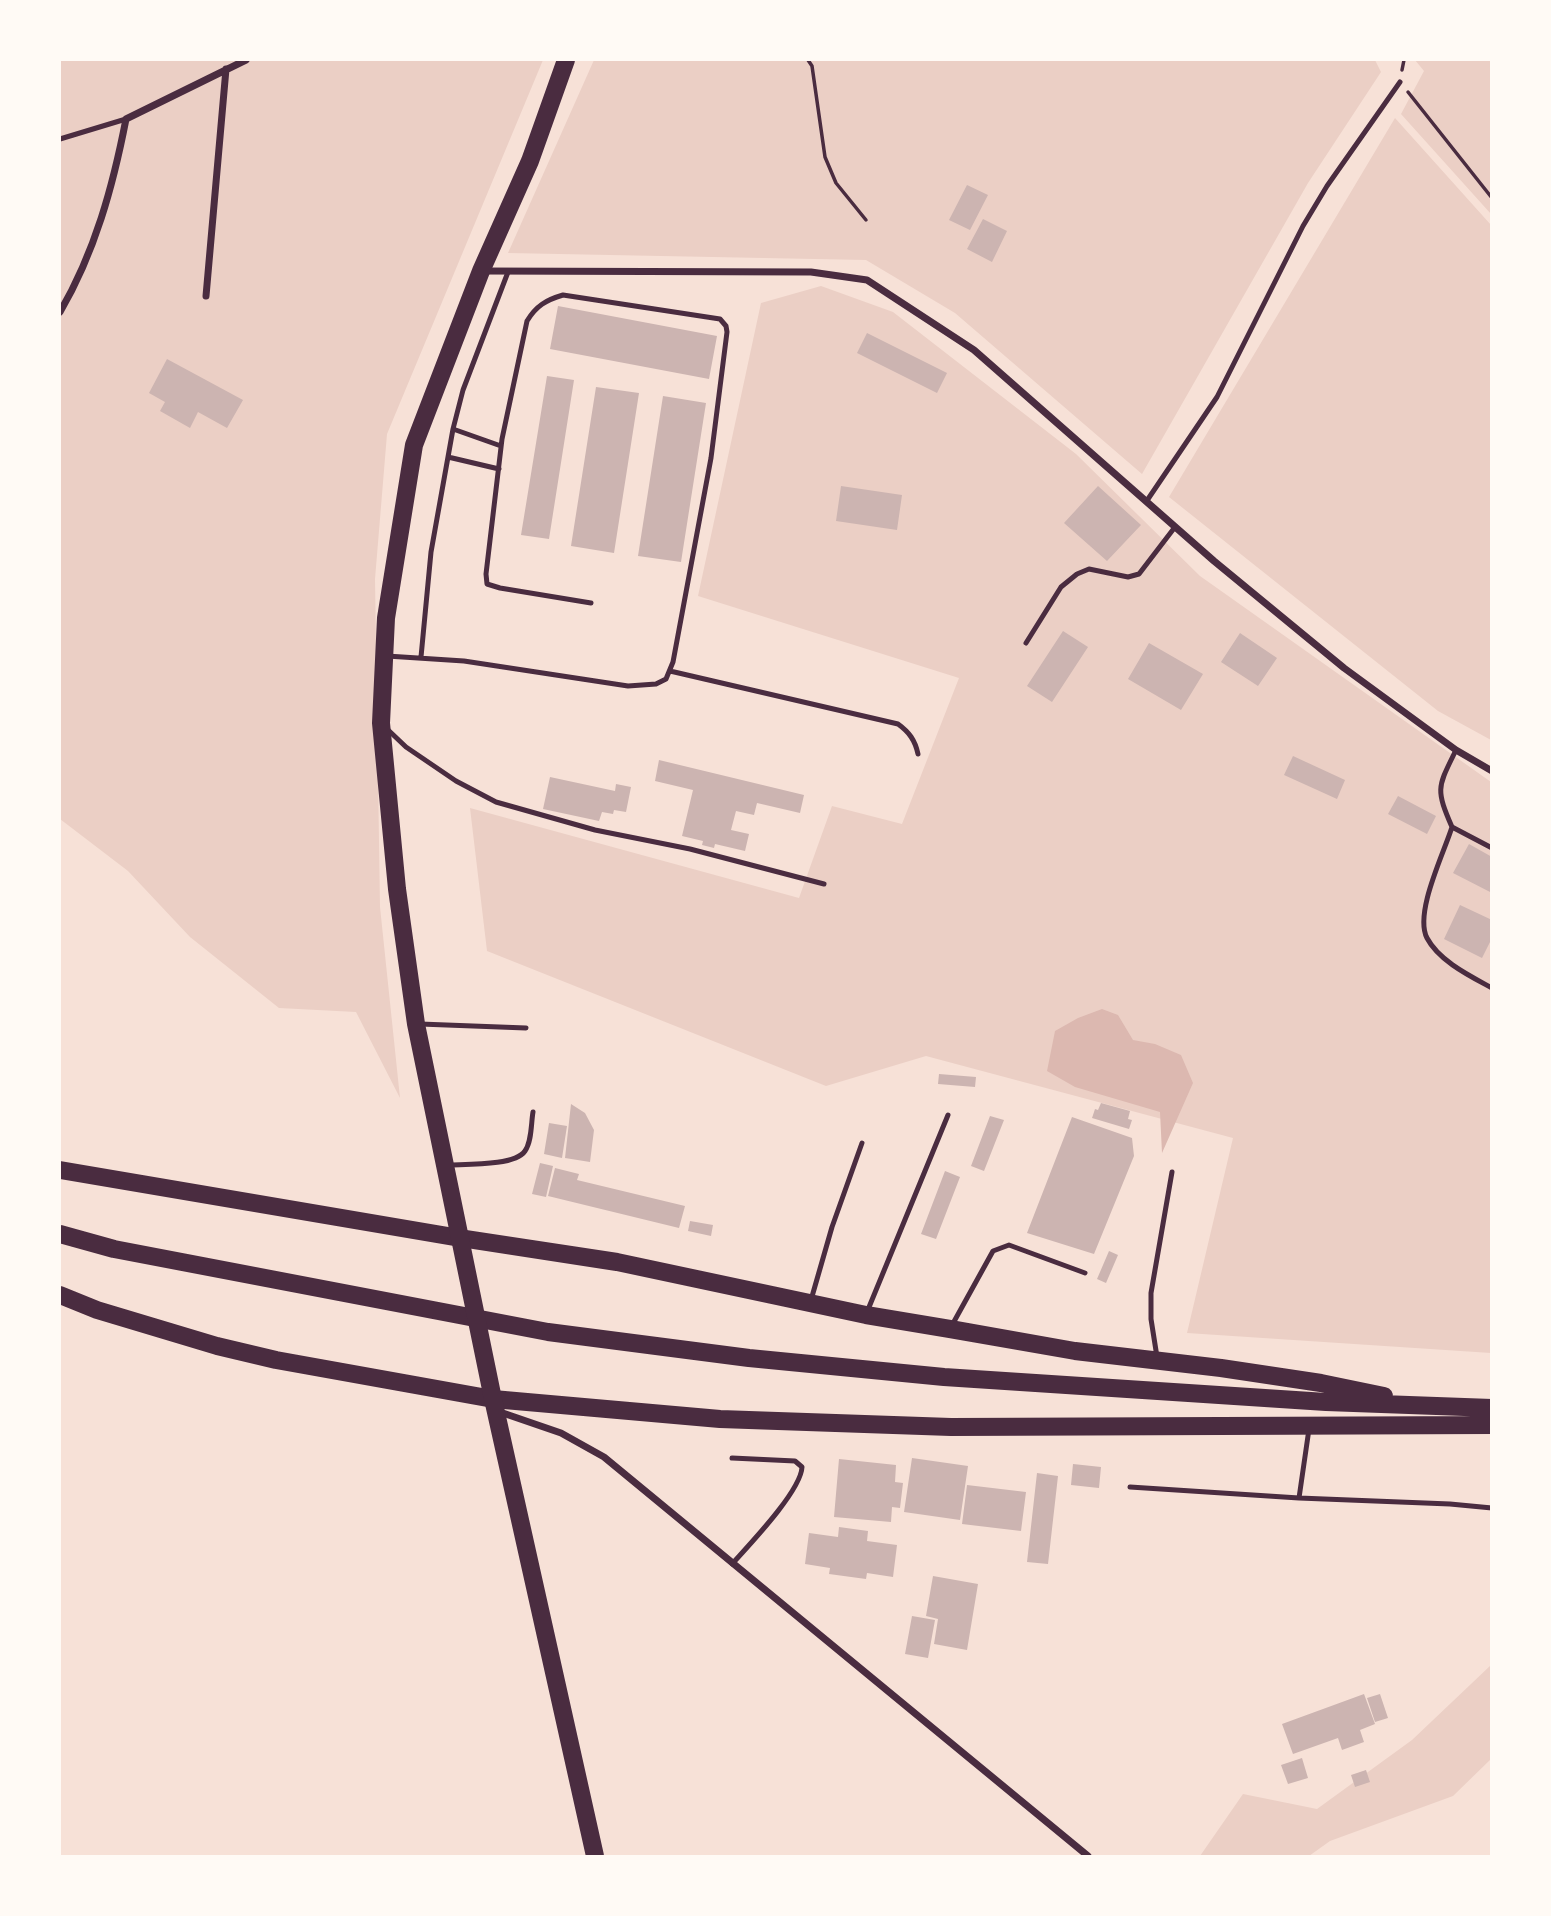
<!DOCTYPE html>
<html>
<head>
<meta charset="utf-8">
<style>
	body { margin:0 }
	#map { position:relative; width:1551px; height:1916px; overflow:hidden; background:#f7e1d7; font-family:"PT Sans",sans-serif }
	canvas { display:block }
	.frame { position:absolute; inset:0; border:61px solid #fffaf5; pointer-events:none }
</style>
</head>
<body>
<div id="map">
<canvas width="1551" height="1916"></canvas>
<div class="frame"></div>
</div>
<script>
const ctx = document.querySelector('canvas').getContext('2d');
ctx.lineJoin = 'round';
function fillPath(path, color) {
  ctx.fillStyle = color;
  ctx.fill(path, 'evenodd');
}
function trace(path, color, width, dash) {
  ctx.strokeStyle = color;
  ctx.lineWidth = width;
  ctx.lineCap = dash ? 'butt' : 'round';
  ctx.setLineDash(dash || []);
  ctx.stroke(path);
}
fillPath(new Path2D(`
	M 60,60 L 543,60 L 387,434 L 375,579 L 380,907 L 400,1098 L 356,1012 L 279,1008 L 190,937 L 128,871 L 60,819 Z
	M 594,60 L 1375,60 L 1381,72 L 1308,183 L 1142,474 L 955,313 L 866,260 L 508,253 Z
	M 1415,60 L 1491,60 L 1491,214 L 1401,114 L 1424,71 Z
	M 1395,118 L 1491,225 L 1491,740 L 1438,711 L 1169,497 Z
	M 821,286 L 893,312 L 1076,454 L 1200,576 L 1491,782 L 1491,1353 L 1187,1333 L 1233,1138 L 926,1056 L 826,1086 L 487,951 L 470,808 L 799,898 L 832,806 L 902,824 L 959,678 L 698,596 L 761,303 Z
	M 1491,1665 L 1491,1759 L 1453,1796 L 1330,1841 L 1309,1856 L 1200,1856 L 1243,1794 L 1317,1809 L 1412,1740 Z`), '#ebcfc5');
fillPath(new Path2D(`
	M 1102,1009 L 1118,1015 L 1133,1040 L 1155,1044 L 1181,1055 L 1193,1083 L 1162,1153 L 1160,1112 L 1075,1087 L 1047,1071 L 1055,1031 L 1078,1018 Z`), '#dcb8b0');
fillPath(new Path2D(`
	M 967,185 L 988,195 L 970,230 L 949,220 Z
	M 983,219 L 1007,231 L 992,262 L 967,249 Z
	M 558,306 L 717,336 L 709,379 L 550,349 Z
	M 867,333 L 947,373 L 937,393 L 857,353 Z
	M 167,359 L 243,400 L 227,428 L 198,412 L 190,428 L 160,411 L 165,402 L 149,393 Z
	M 547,376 L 574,380 L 549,539 L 521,535 Z
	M 596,387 L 639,393 L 614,553 L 571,546 Z
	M 663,396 L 706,403 L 681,562 L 638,556 Z
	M 841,486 L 902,495 L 897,530 L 836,521 Z
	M 1098,486 L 1141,525 L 1107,561 L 1064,523 Z
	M 1063,631 L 1088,647 L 1052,702 L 1027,686 Z
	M 1240,633 L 1277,658 L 1258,686 L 1221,662 Z
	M 1149,643 L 1203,674 L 1181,710 L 1128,679 Z
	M 1293,756 L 1345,780 L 1337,799 L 1284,775 Z
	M 659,760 L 804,795 L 800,813 L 757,803 L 754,815 L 736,811 L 731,830 L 749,834 L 745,851 L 715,844 L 714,848 L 702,845 L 703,841 L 682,836 L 693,790 L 655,781 Z
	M 550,777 L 615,791 L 616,784 L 631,787 L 626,812 L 614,810 L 613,814 L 602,812 L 599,821 L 543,809 Z
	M 1398,796 L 1436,816 L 1427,834 L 1388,814 Z
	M 1469,844 L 1492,857 L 1492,893 L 1453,873 Z
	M 1460,905 L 1492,920 L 1492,938 L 1482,958 L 1444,939 Z
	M 939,1074 L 976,1077 L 975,1087 L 938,1084 Z
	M 1101,1103 L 1130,1111 L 1128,1119 L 1132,1120 L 1129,1129 L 1092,1118 L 1095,1109 L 1098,1110 Z
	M 571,1104 L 585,1113 L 594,1130 L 590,1162 L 565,1158 Z
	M 990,1116 L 1004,1120 L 984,1171 L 971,1166 Z
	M 1072,1117 L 1132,1138 L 1134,1156 L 1094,1254 L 1027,1233 Z
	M 549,1123 L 567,1126 L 562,1158 L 544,1154 Z
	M 540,1163 L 553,1166 L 546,1197 L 532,1194 Z
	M 555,1168 L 579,1174 L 577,1180 L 685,1206 L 679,1228 L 548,1196 Z
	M 945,1171 L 960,1177 L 936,1239 L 921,1234 Z
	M 690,1221 L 713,1225 L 711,1236 L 688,1231 Z
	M 1109,1251 L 1118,1255 L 1106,1283 L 1097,1279 Z
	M 912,1458 L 968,1466 L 960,1520 L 904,1512 Z
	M 839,1459 L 896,1465 L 895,1482 L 903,1483 L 900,1508 L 892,1507 L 891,1522 L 834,1517 Z
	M 1073,1464 L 1101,1467 L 1099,1488 L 1071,1485 Z
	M 1037,1473 L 1058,1476 L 1048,1564 L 1027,1562 Z
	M 967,1485 L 1026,1492 L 1021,1531 L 962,1524 Z
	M 839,1527 L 868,1531 L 867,1541 L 897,1545 L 893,1577 L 867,1573 L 866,1579 L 829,1574 L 830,1568 L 805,1564 L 809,1533 L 838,1537 Z
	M 933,1576 L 978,1584 L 967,1650 L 934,1644 L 938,1619 L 926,1616 Z
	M 912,1616 L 935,1620 L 928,1658 L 905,1654 Z
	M 1364,1694 L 1375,1724 L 1360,1730 L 1364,1742 L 1342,1750 L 1338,1738 L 1293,1754 L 1282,1724 Z
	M 1380,1694 L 1388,1718 L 1375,1722 L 1367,1698 Z
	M 1302,1758 L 1308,1778 L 1288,1784 L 1281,1765 Z
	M 1366,1770 L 1370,1782 L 1355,1787 L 1351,1775 Z`), '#ccb4b1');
trace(new Path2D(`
	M 808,60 L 812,66 L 825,157 L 836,183 L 866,220
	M 1402,70 L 1404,60
	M 1408,92 L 1492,198`), '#4a2c40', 3.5);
trace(new Path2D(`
	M 60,139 L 126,119
	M 453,429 L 501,446
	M 448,457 L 499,469
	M 1146,502 L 1217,397 L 1303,226 L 1327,186 L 1400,82
	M 1026,643 L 1061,587 L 1077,574 L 1089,569 L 1128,577 L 1139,574 L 1175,527
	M 387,656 L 464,661 L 628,686 L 656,684 L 666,679 L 673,662 L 711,458 L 727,332 L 726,326 L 720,319 L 563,295 C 546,300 536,306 527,321 L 502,439 L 486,574 L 487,584 L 500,588 L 591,603
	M 421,657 L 431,552 L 453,429 L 463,390 L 508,272
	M 670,671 L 898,724 C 909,732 915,740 918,754
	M 386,728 L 406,747 L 456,781 L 496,802 L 595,830 L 690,849 L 824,884
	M 1456,750 C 1438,787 1435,788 1452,827 C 1444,853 1414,913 1427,938 C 1439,961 1470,976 1492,988
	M 1452,827 L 1492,848
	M 420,1024 L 526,1028
	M 448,1165 C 466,1164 515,1166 525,1151 C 532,1141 531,1123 533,1112
	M 811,1300 L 832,1227 L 862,1143
	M 867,1312 L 948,1115
	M 951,1327 L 993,1251 L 1009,1245 L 1085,1273
	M 1157,1357 L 1151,1319 L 1151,1293 L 1172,1172
	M 732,1458 L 795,1461 L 802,1467 C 801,1491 749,1545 732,1564
	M 1130,1487 L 1299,1498 L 1450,1504 L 1492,1508
	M 1299,1498 L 1309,1429`), '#4a2c40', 5);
trace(new Path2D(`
	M 482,271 L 811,272 L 867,280 L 974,350 L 1214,561 L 1344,668 L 1456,750 L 1492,771
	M 206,296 L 226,69
	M 60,312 C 95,252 113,186 126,119 L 246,60
	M 497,1411 L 561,1433 L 604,1457 L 1088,1856`), '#4a2c40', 7);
trace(new Path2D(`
	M 60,1170 L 460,1238 L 617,1262 L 866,1315 L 950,1329 L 1075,1351 L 1221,1368 L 1321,1383 L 1384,1396
	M 60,1234 L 114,1249 L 548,1332 L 749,1358 L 944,1377 L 1326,1402 L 1492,1408
	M 60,1295 L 97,1310 L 217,1346 L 276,1360 L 493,1399 L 720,1419 L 951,1427 L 1492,1425`), '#4a2c40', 18);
trace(new Path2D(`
	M 566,60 L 530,161 L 481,271 L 414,445 L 386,618 L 381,723 L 397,889 L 416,1024 L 493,1399 L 595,1856`), '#4a2c40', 18);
</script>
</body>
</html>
